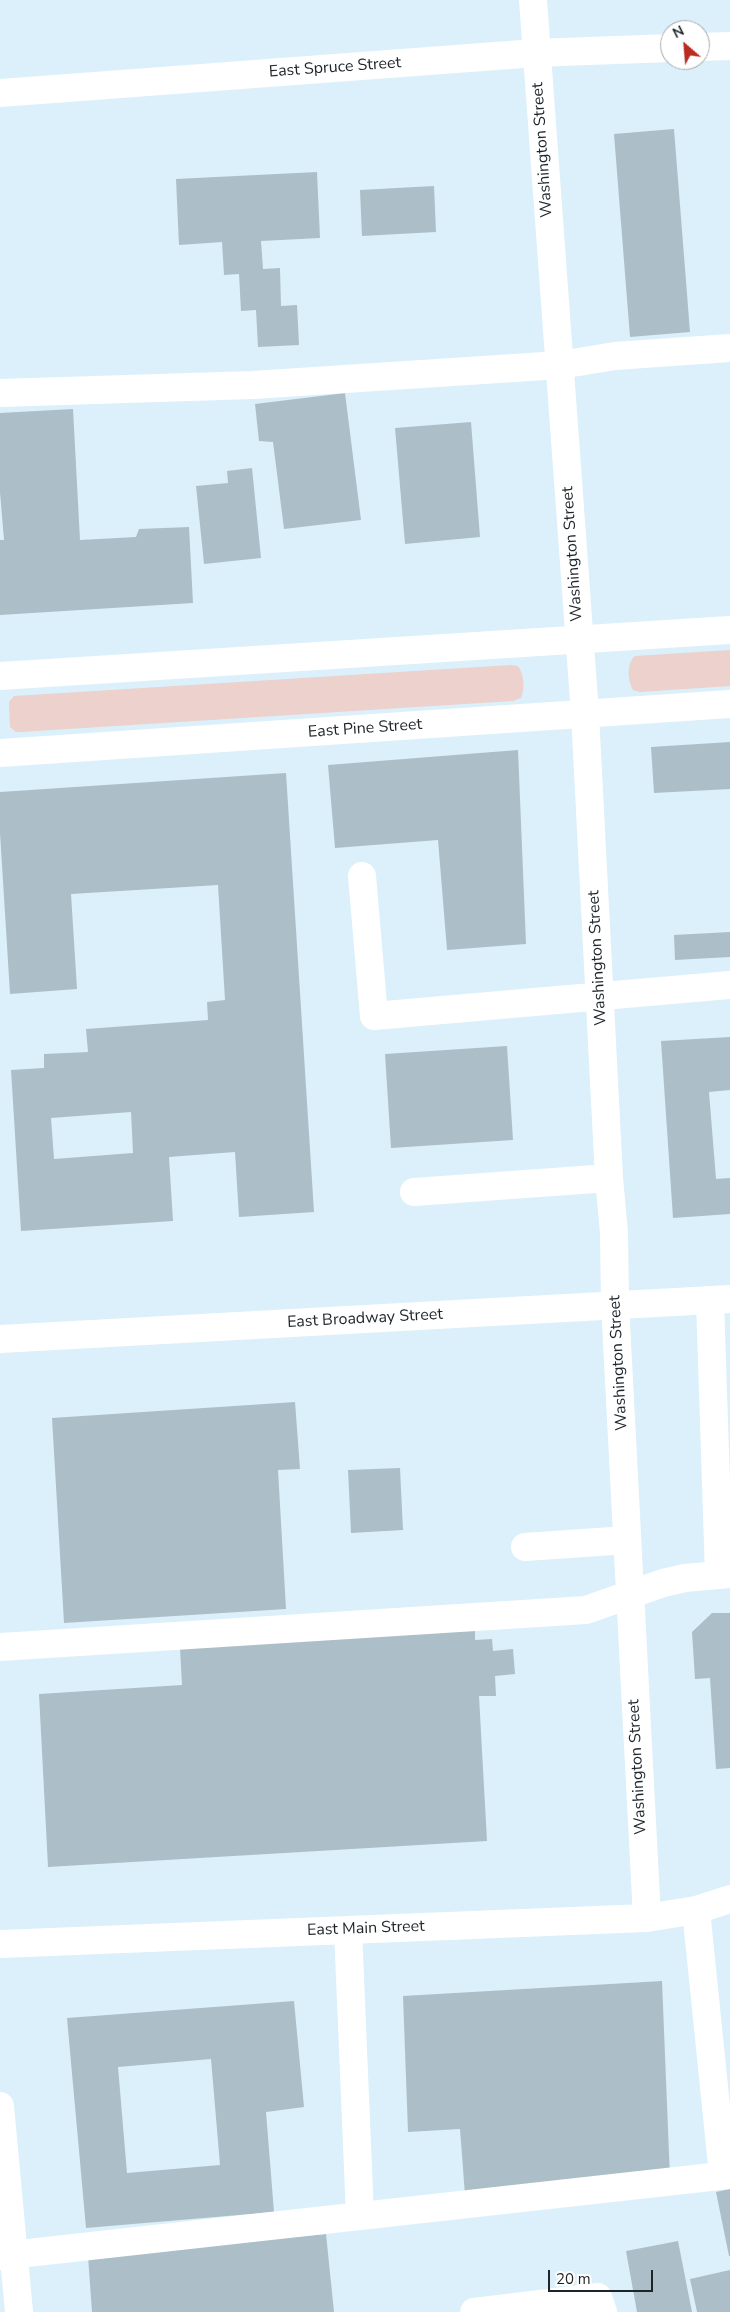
<!DOCTYPE html>
<html>
<head>
<meta charset="utf-8">
<style>
	body { margin:0 }
	#map { position:relative; width:730px; height:2312px; overflow:hidden; background:#dbf0fa; font-family:"Nunito Sans",sans-serif }
	canvas { display:block }
	.north { position:absolute; left:660px; top:20px; width:50px; height:50px; box-sizing:border-box; background:#fff; border:1px solid #a5a8a9; border-radius:50%; rotate:333deg; font-size:14px; font-weight:700; line-height:20px; text-align:center; color:#1e2529 }
	.north::after { content:''; display:block; margin:auto; width:18px; height:22px; background:#ba2c21; clip-path:polygon(50% 0,100% 100%,50% 72%,0 100%) }
	.scale { position:absolute; left:548px; top:2270px; width:105px; height:22px; box-sizing:border-box; border:2px solid #1e2529; border-top:0; padding-left:6px; font-size:15px; line-height:18px; white-space:nowrap; color:#1e2529; -webkit-text-stroke:4px #fff; paint-order:stroke }
</style>
</head>
<body>
<div id="map">
<canvas width="730" height="2312"></canvas>
<div class="north">N</div>
<div class="scale">20 m</div>
</div>
<script>
const ctx = document.querySelector('canvas').getContext('2d');
ctx.lineJoin = 'round';
function fillPath(path, color) {
  ctx.fillStyle = color;
  ctx.fill(path, 'evenodd');
}
function trace(path, color, width, dash) {
  ctx.strokeStyle = color;
  ctx.lineWidth = width;
  ctx.lineCap = dash ? 'butt' : 'round';
  ctx.setLineDash(dash || []);
  ctx.stroke(path);
}
function drawText(font, color, halo, rows, align = 'center') {
  ctx.font = font + ' "Nunito Sans",sans-serif';
  ctx.lineWidth = 4;
  ctx.setLineDash([]);
  ctx.textBaseline = 'middle';
  ctx.strokeStyle = halo;
  ctx.fillStyle = color;
  for (const [text, x, y, turn = 0] of rows) {
    ctx.save();
    ctx.translate(x, y);
    ctx.rotate((+turn || 0) * Math.PI / 180);
    ctx.textAlign = isNaN(turn) ? turn : align;
    if (halo) ctx.strokeText(text, 0, 0);
    ctx.fillText(text, 0, 0);
    ctx.restore();
  }
}
fillPath(new Path2D(`
	M 730,650 L 730,686 L 640,692 L 633,690 C 628,681 626,663 635,656 Z
	M 511,665 L 518,666 C 524,674 525,689 521,698 L 513,701 L 20,732 L 16,732 L 10,727 L 9,702 L 14,696 Z`), '#ecd1cc');
fillPath(new Path2D(`
	M 674,129 L 690,332 L 630,337 L 614,134 Z
	M 317,172 L 320,238 L 261,241 L 263,269 L 280,268 L 281,306 L 297,305 L 299,345 L 258,347 L 256,310 L 241,311 L 239,274 L 224,275 L 222,242 L 179,245 L 176,179 Z
	M 434,186 L 436,232 L 362,236 L 360,190 Z
	M 345,393 L 361,520 L 284,529 L 273,442 L 259,441 L 255,404 Z
	M 73,409 L 80,540 L 136,537 L 139,529 L 189,527 L 193,603 L 0,615 L 0,540 L 4,540 L 0,492 L 0,413 Z
	M 471,422 L 480,537 L 405,544 L 395,428 Z
	M 252,468 L 261,558 L 204,564 L 196,486 L 228,483 L 227,471 Z
	M 730,742 L 730,789 L 654,793 L 651,747 Z
	M 518,750 L 526,944 L 447,950 L 438,840 L 335,848 L 328,765 Z
	M 286,773 L 314,1212 L 239,1217 L 235,1152 L 169,1157 L 173,1221 L 21,1231 L 11,1070 L 44,1068 L 44,1054 L 88,1052 L 86,1029 L 208,1020 L 207,1002 L 225,1000 L 218,885 L 71,894 L 77,989 L 10,994 L 0,833 L 0,792 ZM 131,1112 L 133,1153 L 54,1159 L 51,1118 Z
	M 730,932 L 730,957 L 675,960 L 674,935 Z
	M 730,1037 L 730,1090 L 709,1092 L 716,1179 L 730,1178 L 730,1214 L 673,1218 L 661,1041 Z
	M 507,1046 L 513,1140 L 391,1148 L 385,1054 Z
	M 295,1402 L 300,1469 L 278,1470 L 286,1609 L 64,1623 L 52,1418 Z
	M 400,1468 L 403,1530 L 351,1533 L 348,1470 Z
	M 712,1613 L 730,1613 L 730,1768 L 716,1769 L 710,1678 L 695,1679 L 692,1632 Z
	M 475,1630 L 475,1640 L 492,1639 L 493,1651 L 513,1649 L 515,1674 L 495,1676 L 496,1696 L 479,1696 L 487,1841 L 48,1867 L 39,1694 L 182,1685 L 180,1648 Z
	M 662,1981 L 670,2178 L 465,2195 L 460,2129 L 408,2132 L 403,1996 Z
	M 294,2001 L 304,2107 L 266,2112 L 274,2212 L 86,2228 L 67,2018 ZM 211,2059 L 220,2165 L 127,2173 L 118,2067 Z
	M 730,2189 L 730,2256 L 729,2256 L 716,2192 Z
	M 326,2234 L 334,2312 L 92,2312 L 88,2256 Z
	M 678,2241 L 692,2312 L 637,2312 L 626,2251 Z
	M 730,2270 L 730,2312 L 697,2312 L 690,2279 Z`), '#acbfc9');
trace(new Path2D(`
	M 533,0 L 585,714 L 609,1178 L 614,1233 L 615,1304 L 647,1918
	M 700,47 L 730,46
	M 0,93 L 536,53 L 670,48
	M 0,393 L 253,385 L 560,365 L 615,356 L 730,348
	M 0,676 L 730,630
	M 0,753 L 730,704
	M 362,876 L 374,1016 L 730,985
	M 414,1192 L 609,1178
	M 710,1300 L 719,1575
	M 525,1547 L 627,1540
	M 0,1647 L 586,1610 L 663,1583 L 685,1578 L 730,1574
	M 696,1910 L 723,2175
	M 348,1930 L 360,2216
	M 0,1944 L 647,1918 L 696,1910 L 730,1899
	M 0,2106 L 19,2312
	M 0,2256 L 730,2175
	M 474,2312 L 598,2297 L 603,2312`), '#fff', 28);
trace(new Path2D(`
	M 0,1339 L 730,1299`), '#fff', 28);
drawText('16px', '#1e2529', '#fff', [
	["East Spruce Street",335,68,-4],
	["Washington Street",543,150,-94],
	["Washington Street",573,554,-94],
	["East Pine Street",365,729,-4],
	["Washington Street",598,958,-93],
	["East Broadway Street",365,1319,-3],
	["Washington Street",619,1363,-93],
	["Washington Street",638,1767,-93],
	["East Main Street",366,1929,-2]
]);
</script>
</body>
</html>
